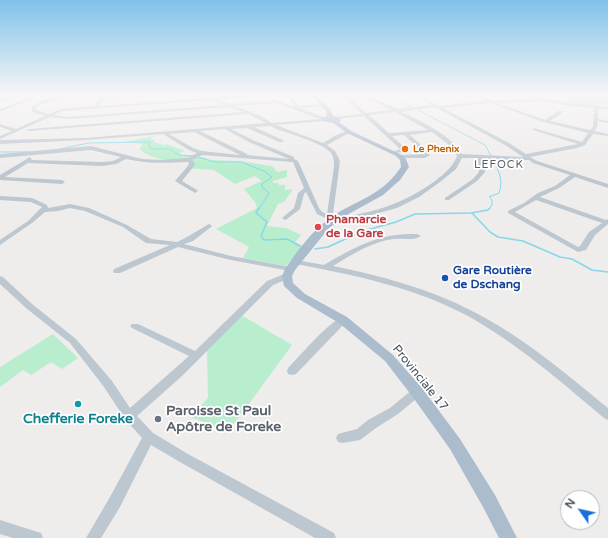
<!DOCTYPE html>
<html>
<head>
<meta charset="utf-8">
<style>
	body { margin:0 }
	#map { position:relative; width:608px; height:538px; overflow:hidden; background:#efecec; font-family:"Varela Round",sans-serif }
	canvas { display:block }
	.north { position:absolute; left:560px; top:490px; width:40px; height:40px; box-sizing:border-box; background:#fff; border:1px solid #b4b9bd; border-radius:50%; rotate:304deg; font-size:11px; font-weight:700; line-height:16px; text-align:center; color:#444f59 }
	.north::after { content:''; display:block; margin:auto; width:14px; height:18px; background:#176fdd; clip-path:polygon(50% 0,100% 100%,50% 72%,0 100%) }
</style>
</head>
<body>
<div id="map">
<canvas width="608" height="538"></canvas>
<div class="north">N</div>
</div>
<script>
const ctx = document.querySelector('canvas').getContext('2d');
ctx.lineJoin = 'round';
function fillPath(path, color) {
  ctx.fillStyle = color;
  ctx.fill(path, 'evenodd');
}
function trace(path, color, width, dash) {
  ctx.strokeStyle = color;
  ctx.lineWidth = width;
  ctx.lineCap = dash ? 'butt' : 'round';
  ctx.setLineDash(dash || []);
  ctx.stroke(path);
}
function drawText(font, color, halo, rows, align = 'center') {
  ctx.font = font + ' "Varela Round",sans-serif';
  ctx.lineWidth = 3.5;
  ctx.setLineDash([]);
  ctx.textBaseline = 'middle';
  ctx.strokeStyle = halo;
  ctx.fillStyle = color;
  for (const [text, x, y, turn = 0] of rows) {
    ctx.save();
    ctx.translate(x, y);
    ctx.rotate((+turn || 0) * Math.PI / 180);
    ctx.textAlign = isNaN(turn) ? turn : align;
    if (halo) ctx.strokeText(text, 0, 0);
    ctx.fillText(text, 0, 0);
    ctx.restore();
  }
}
fillPath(new Path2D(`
	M 564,95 L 608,95 L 608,104 L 597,105 L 597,107 L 559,103 L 570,100 L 570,98 Z
	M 154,136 L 150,139 L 155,140 L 153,142 L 164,145 L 167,144 L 185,151 L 179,153 L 184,156 L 195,155 L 212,160 L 240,161 L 272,166 L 277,172 L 287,170 L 287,177 L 273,181 L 273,183 L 278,183 L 279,185 L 285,185 L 285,190 L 293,189 L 284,202 L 278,204 L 267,226 L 286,228 L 301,235 L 295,242 L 303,246 L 286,266 L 243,258 L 249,247 L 216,229 L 257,208 L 255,202 L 244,189 L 262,181 L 255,176 L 235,184 L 214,170 L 186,168 L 190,163 L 189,162 C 167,160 157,162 139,149 L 143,144 L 125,142 Z
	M 241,315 L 292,345 L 235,423 L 218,428 L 191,417 L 208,398 L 207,351 Z
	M 53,334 L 78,358 L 62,369 L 51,362 L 31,375 L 23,370 L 0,387 L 0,367 Z`), '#b8eecd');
trace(new Path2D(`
	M 384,95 L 413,108
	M 416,109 L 485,145 L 491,156
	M 59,149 L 89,143 L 150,142 L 149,147 L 152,149 L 170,149 L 179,155 L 193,156
	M 0,152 L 29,152
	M 198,157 L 214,162 L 241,162 L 264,171 L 272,177 L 262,184 L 262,187 L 269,193 L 259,209
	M 489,209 L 492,205 L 492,200 L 489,197 L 499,193 C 504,180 498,170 493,159`), '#85d7ec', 1);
trace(new Path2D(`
	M 259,208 L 256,213 L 267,222 L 261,236 L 264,240 L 287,239 L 300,246
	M 472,213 L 490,232 L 498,237 L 523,241 L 560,257 L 572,259 L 592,270 L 608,272
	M 315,249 L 328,247 L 363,231 L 396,222 L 415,214 L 471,213 L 488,210 L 490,208`), '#85d7ec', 1.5);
trace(new Path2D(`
	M 0,96 L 5,95`), '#85d7ec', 10);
fillPath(new Path2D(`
	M 19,95 L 24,95 L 0,102 L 0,100 Z
	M 36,95 L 41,95 L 0,112 L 0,109 Z
	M 51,95 L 55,95 L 47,101 L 75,95 L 81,95 L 41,104 L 36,107 L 36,110 L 49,114 L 61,109 L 95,106 L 99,98 L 98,95 L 102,95 L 103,98 L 165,95 L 163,96 L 102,100 L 99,106 L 209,98 L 205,95 L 209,95 L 214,97 L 266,95 L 217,100 L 230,104 L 271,101 L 270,100 L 272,99 L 295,107 L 287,95 L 291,95 L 298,106 L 323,104 L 324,105 L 322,106 L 300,108 L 323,117 L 323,119 L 326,119 L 326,121 L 276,125 L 323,143 C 330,139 344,129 351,132 L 327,145 L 335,151 L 340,161 L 333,214 L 335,218 C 374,213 403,204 435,181 C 444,174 453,167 457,156 L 453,148 L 432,132 L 410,135 L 430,153 L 430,155 L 425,158 L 399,158 L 399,156 L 401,155 L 425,154 L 404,135 L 392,136 L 406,149 L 405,151 L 393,154 L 393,152 L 400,149 L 364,116 L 335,119 L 335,118 L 337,117 L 362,114 L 342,95 L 346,95 L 366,113 L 391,110 L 361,95 L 365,95 L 397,109 L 432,105 L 414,95 L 418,95 L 439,106 L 487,101 L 477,95 L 481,95 L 492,101 L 537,99 L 528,95 L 533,95 L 550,100 L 569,103 L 608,107 L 608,109 L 598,109 L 598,119 L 608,121 L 608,123 L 598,121 L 597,127 L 594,131 L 608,134 L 608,136 L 593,134 L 585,145 L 577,148 L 530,157 L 537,161 L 608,184 L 608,188 L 575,177 L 559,188 L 540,197 L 606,220 L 608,219 L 608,224 L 595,235 L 586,250 L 578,252 L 508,213 L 508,211 L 524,203 L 538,193 L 555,186 L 570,175 L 533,163 L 529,160 L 484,159 L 485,172 L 477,181 L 449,200 L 445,200 L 445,198 L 473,179 L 479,172 L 478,158 L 462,158 L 456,169 L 440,182 L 419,197 L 397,208 L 364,217 L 334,222 L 317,214 L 306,192 L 304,194 L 300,209 L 287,219 L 285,220 L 282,218 L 294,208 L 298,193 L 304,188 L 293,162 L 202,155 L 192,160 L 195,163 L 194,166 L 182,181 L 197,190 L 198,191 L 195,193 L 175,181 L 188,166 L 189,163 L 188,162 C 165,163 148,164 126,159 L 116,164 L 102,166 L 28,163 L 5,177 L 62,180 L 65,182 L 62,184 L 0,180 L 0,175 L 30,157 L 32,160 L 102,162 L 113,161 L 121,157 L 91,150 L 0,158 L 0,154 L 91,146 L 142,159 L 161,160 L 188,158 L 197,153 L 189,150 L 163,134 L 86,140 L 0,144 L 0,140 L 86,138 L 266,123 L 248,114 L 29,131 L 27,130 L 29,129 L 243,112 L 229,107 L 68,119 L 50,117 L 0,139 L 0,136 L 12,131 L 0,127 L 0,124 L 16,129 L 45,116 L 32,112 L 32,107 ZM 212,100 L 224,105 L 68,117 L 54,115 L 62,111 ZM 544,101 L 569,106 L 594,108 L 593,127 L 590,130 L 550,121 L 562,113 L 562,111 L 558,111 L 545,120 L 497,103 ZM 277,103 L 320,119 L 272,123 L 261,116 L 235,106 ZM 491,103 L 540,121 L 588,133 L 582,142 L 533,128 L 533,130 L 578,144 L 526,154 L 509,143 L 443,108 ZM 435,107 L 505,145 L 523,157 L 462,154 C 448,133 423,122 401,112 ZM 395,112 L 428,130 L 389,133 L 369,115 ZM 271,126 L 276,129 C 290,134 320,142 330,152 C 334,156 334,162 334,167 L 327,214 L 322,212 L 319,208 L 298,161 L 294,159 L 294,157 L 253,140 L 231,129 L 247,128 L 279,142 L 283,142 L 283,140 L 254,127 ZM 225,129 L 249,142 L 289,159 L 247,155 L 247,154 L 200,131 ZM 194,132 L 240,155 L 202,151 L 193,148 L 169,134 ZM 536,200 L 602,223 L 589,232 L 580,246 L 578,247 L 515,212 Z
	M 574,95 L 583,95 L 595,97 L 593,98 Z
	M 0,196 L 32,198 L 47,205 L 48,208 L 70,204 L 89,208 L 127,225 L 151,239 L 177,242 L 187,237 L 209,224 L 211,225 L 212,226 L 211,227 L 193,241 L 184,244 L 231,256 L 290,267 L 294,269 L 290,271 L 231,260 L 178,247 L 120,273 L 114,273 L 113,271 L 114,269 L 170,245 L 146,243 L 123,227 L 85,211 L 70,208 L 58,211 L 45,212 L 32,223 L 0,245 L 0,240 L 28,221 L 42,207 L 31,202 L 0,200 Z
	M 410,234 L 417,234 L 421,236 C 415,241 401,238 393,239 C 371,242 351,255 333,266 C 381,276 428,288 472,311 C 522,336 565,373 608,408 L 608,420 L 604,418 C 560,381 517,343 466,315 C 413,287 354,275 296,264 L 292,262 L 296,260 L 324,265 C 351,249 378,234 410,234 Z
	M 287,273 L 290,274 L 291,276 L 290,278 L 273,285 L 182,376 L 137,416 L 153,433 L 188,454 L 334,533 L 336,538 L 315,538 L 180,462 L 151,445 L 120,507 L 101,538 L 86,538 L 110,497 L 142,438 L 125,419 L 104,387 L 70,343 L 26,308 L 0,284 L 0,276 L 3,277 L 32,304 L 76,339 L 112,381 L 130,408 L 189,356 L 132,328 L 130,326 L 132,324 L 138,324 L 195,351 L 267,281 Z
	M 343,317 L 346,318 L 348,320 L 296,374 L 292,375 L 288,374 L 287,371 L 288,368 C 300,356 329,321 343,317 Z
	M 417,388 L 421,389 L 422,392 L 421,395 L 398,414 L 376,428 L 360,440 L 342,443 L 338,442 L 336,438 L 338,434 L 357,429 L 368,420 L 390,408 L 413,389 Z
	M 0,520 L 41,533 L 43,538 L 13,538 L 0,534 Z`), '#bcc7cf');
fillPath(new Path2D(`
	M 311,95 L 315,95 L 331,110 L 333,116 L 339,117 L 341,120 L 339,122 L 351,131 L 400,154 L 406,159 L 409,167 L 400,180 L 383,195 L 345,216 L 329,228 L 295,270 L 292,276 L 293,283 L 305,294 L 347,317 L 393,355 L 422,388 L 460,439 L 495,495 L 517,538 L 499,538 L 483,507 L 450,449 L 412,396 L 385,361 L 339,323 L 297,298 L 284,286 L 282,276 L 285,269 C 297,251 312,231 330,218 C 357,199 381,197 401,167 L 400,160 L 396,156 L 347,133 L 333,123 L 322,121 L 323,117 L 327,116 L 326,111 Z`), '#abbccc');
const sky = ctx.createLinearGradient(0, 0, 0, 170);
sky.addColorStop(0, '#80c2ea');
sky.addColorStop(0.56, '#f8f6f6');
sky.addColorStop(1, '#f8f6f600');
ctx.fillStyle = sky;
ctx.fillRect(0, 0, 608, 170);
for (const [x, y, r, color] of [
	[405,149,4,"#e8710a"],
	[318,227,4,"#e0444e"],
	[445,278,4,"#1a4fb4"],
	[78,404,4,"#0f9aa8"],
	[158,419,4,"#6b7280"]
]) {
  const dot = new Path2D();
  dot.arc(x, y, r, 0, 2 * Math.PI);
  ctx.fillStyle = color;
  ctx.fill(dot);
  trace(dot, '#fff', 1.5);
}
drawText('bold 10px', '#c56008', '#fff', [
	["Le Phenix",413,149]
], 'left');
ctx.letterSpacing = '1px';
drawText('11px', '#595c61', '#fff', [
	["LEFOCK",499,165]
]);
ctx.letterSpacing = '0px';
drawText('bold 12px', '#be3a42', '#fff', [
	["Phamarcie",326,220],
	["de la Gare",326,234]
], 'left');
drawText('bold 12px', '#164399', '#fff', [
	["Gare Routière",453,271],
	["de Dschang",453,285]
], 'left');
drawText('12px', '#444f59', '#fff', [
	["Provinciale 17",420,378,51]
]);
drawText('bold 14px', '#5b616d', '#fff', [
	["Paroisse St Paul",166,411],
	["Apôtre de Foreke",166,427]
], 'left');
drawText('bold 14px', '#0d838f', '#fff', [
	["Chefferie Foreke",78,419]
]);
</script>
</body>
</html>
